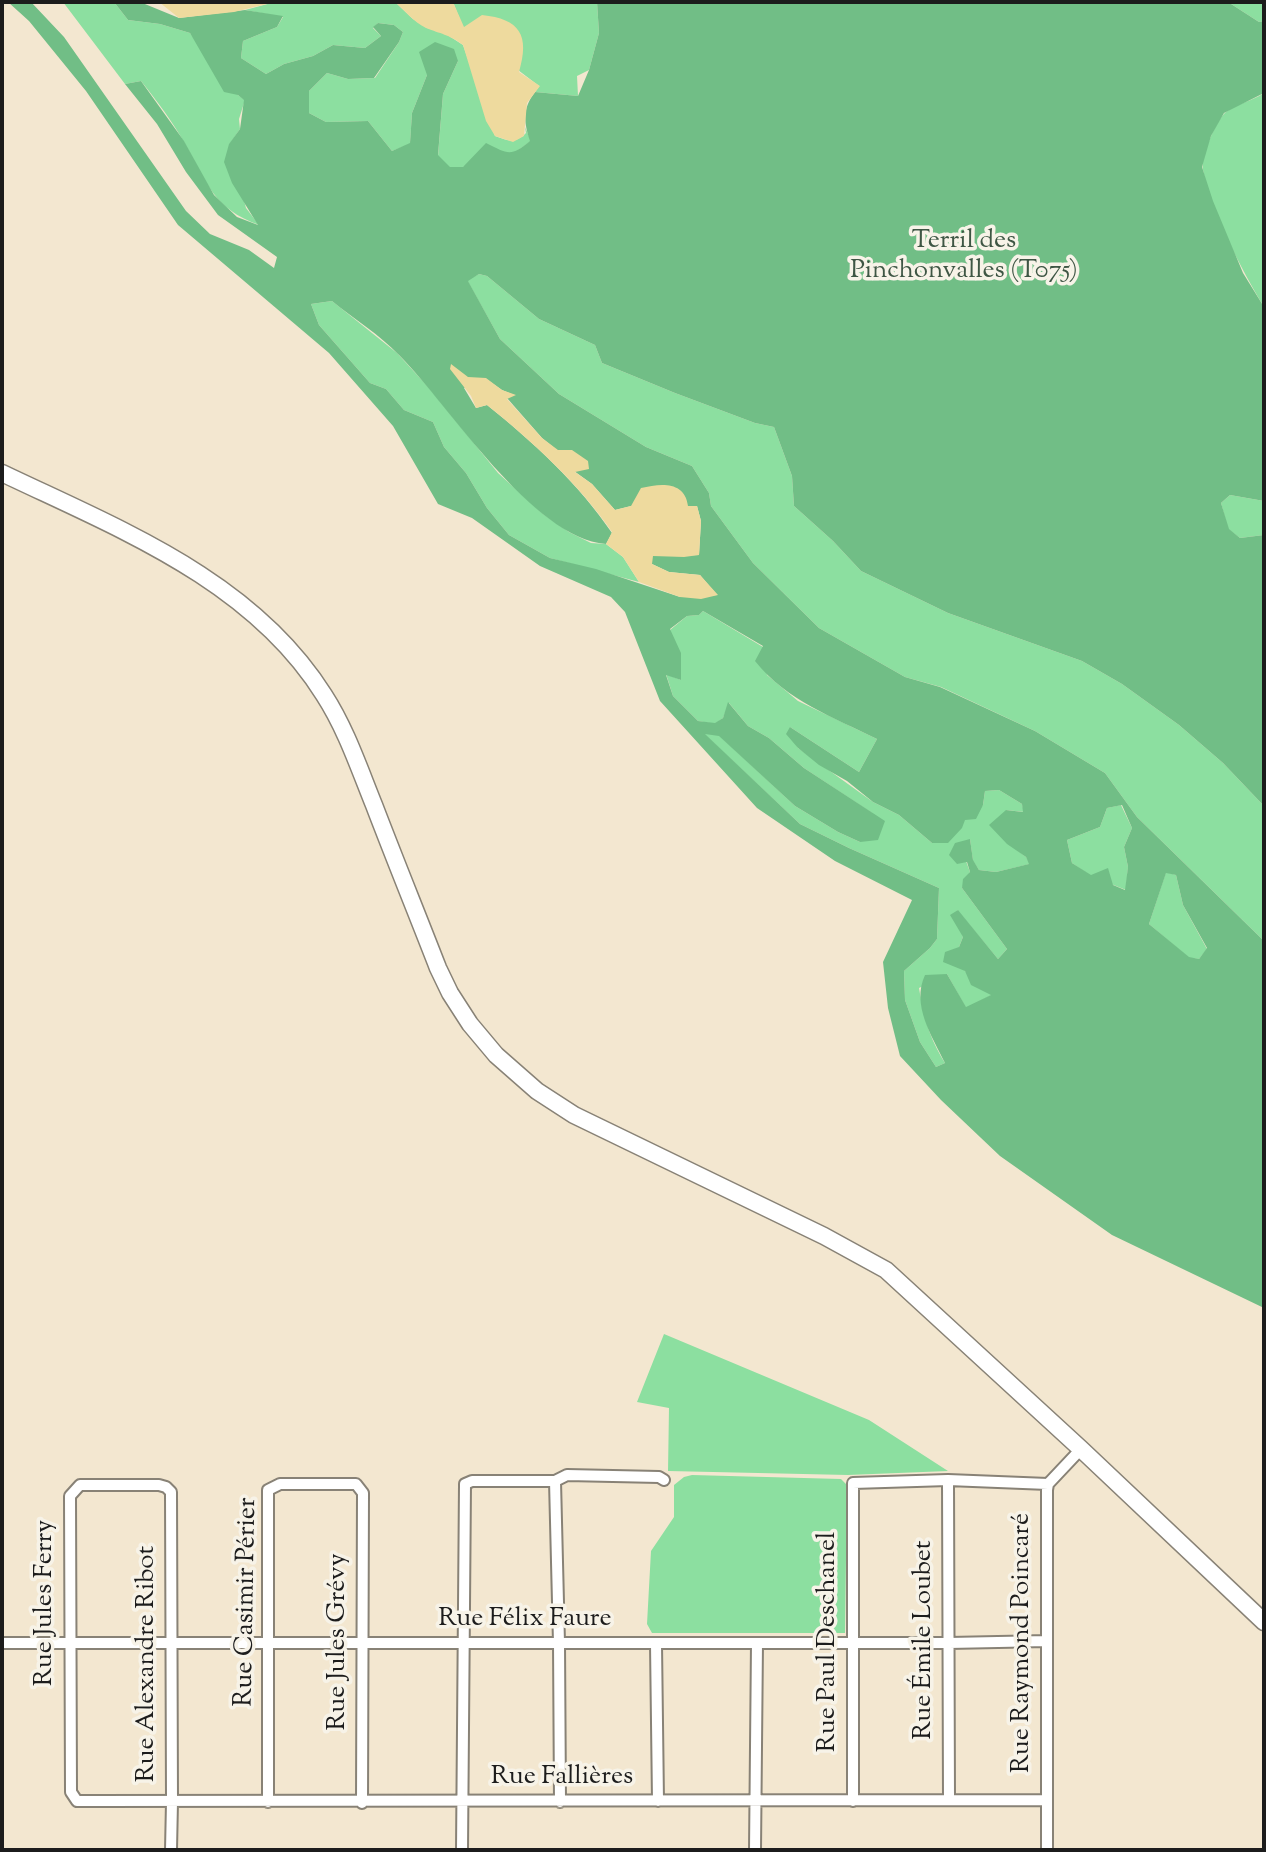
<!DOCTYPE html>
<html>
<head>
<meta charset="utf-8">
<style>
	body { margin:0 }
	#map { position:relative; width:1266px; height:1852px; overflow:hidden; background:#f3e7d0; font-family:"Sorts Mill Goudy",serif }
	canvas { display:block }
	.frame { position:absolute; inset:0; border:4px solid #1c1c1c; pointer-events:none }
</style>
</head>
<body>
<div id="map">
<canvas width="1266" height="1852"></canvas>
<div class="frame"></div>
</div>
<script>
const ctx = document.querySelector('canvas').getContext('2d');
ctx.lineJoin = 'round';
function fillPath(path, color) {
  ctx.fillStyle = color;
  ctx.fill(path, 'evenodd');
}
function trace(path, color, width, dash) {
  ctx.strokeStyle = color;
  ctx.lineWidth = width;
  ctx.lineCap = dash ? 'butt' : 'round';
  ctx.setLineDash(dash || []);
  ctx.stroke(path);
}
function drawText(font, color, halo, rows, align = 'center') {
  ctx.font = font + ' "Sorts Mill Goudy",serif';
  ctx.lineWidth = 7;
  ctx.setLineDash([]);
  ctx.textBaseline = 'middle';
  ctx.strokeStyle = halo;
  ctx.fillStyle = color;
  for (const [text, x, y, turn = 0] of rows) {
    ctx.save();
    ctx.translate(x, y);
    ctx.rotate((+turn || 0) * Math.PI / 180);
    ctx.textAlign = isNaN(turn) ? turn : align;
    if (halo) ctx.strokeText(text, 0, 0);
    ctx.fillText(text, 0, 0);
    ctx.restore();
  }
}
fillPath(new Path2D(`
	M 63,2 L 114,2 L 128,20 L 160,24 L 190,33 L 238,95 L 245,100 L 239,119 L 240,129 L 229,145 L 246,208 L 259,225 C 213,208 208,184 185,144 C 173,122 157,101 141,81 L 125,84 Z
	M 275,2 L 395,2 L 413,19 L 427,28 L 443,32 L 463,45 L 495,136 C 509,141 515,144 526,133 L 525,127 L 531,141 L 513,154 L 506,153 L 463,167 L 449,167 L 438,156 L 443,94 L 458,61 L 427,75 L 412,113 L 410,144 L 392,151 L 368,121 L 326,122 L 309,113 L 309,91 L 327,73 L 348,79 L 375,78 L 399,42 L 403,32 L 394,25 L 378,23 L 373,28 L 381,36 L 365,48 L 333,45 L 313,56 L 284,64 L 266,74 L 241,58 L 243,41 L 277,27 L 283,17 L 245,10 Z
	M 453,2 L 597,2 L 599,33 L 589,70 L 577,76 L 578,96 L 535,92 L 539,86 L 463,28 Z
	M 1228,2 L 1264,2 L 1264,21 L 1259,22 Z
	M 1264,93 L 1264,307 C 1242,270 1211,212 1203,170 C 1200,158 1216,120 1226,112 C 1237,103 1253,101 1264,93 Z
	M 479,274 L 487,276 L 539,319 L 595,345 L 602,363 L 675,393 L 755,423 L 774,427 L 792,476 L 794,506 L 833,541 L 861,571 L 948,613 L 1082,661 L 1122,684 L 1179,725 L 1223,763 L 1264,806 L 1264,941 L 1137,817 L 1105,773 L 1035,731 L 941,687 L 905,677 L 819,628 L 753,563 L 711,506 L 709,493 L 692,466 L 646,447 L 559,394 L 500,339 L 467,280 Z
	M 332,301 L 397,353 L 430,389 L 498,473 L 543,514 L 569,532 L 591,543 L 606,544 L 623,557 L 639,582 L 550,558 L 509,535 L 487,508 L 466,473 L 444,447 L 433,422 L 404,410 L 386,389 L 370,383 L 319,325 L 311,304 Z
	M 1230,495 L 1264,501 L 1264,535 L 1240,538 L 1228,529 L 1221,503 Z
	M 703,611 L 763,647 L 767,675 L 798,701 L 877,739 L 859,772 L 790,727 L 798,748 L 873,802 L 899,815 L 932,843 L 983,805 L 985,791 L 999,790 L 1022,804 L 1024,812 L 1006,810 L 1017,850 L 1026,857 L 1030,864 L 996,872 L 979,870 L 973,861 L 970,839 L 966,861 L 970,872 L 962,888 L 1007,949 L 998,959 L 957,910 L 963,937 L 959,947 L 965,971 L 992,995 L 966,1008 L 947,974 L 919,988 C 924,1018 929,1037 945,1063 L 936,1067 L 920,1042 L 905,1000 L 904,971 L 930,948 L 937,939 L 939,888 L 849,848 L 800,824 L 703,733 L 719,735 L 795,806 L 838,832 L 860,842 L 872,813 L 804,768 L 769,738 L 748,726 L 729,703 L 723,718 L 715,724 L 698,721 L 673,696 L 666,674 L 681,680 L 670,630 L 687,616 L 699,615 Z
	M 1121,805 L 1132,828 L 1124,847 L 1128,867 L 1126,890 L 1091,876 L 1072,863 L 1067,840 L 1100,827 L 1107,808 Z
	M 1166,872 L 1176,875 L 1183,905 L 1207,949 L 1199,959 L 1189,958 L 1149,924 Z
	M 664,1334 L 869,1420 L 948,1471 L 848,1475 L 668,1471 L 669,1408 L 637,1402 Z
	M 692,1475 L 841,1479 L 847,1485 L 845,1633 L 652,1633 L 647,1624 L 651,1551 L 674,1517 L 674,1485 L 684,1477 Z`), '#8cdfa0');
fillPath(new Path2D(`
	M 8,2 L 31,2 L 64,37 L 186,211 L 210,234 L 249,250 L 274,268 L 277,257 L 218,215 L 186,172 L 157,124 L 125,84 L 141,81 L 184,141 L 214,195 L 237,217 L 258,225 L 232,183 L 224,162 L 229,144 L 240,129 L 244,100 L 238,95 L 224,92 L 190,33 L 160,24 L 128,20 L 114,2 L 140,2 L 179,18 L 245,10 L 283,16 L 277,27 L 243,41 L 241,58 L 266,74 L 284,64 L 313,56 L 333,45 L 365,48 L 381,36 L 373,27 L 378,23 L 394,25 L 403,32 L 399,42 L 374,78 L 348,79 L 327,73 L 309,91 L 309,113 L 326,122 L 368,121 L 392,151 L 410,143 L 412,113 L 427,75 L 419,52 L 435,42 L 454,49 L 458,61 L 443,94 L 438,155 L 450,167 L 463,167 L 486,143 C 508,154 511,157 530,141 C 524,122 522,109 535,92 L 578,96 L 589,70 L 599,33 L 597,2 L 1228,2 L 1259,22 L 1264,21 L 1264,93 L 1224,113 L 1211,136 L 1202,167 L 1213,201 L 1243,273 L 1264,307 L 1264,501 L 1230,495 L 1221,503 L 1229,529 L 1240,538 L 1264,535 L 1264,806 L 1223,763 L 1179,725 L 1122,684 L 1082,661 L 948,613 L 861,571 L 833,541 L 794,506 L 792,476 L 774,427 L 755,423 L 675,393 L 602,363 L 595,345 L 539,319 L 487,276 L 479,274 L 468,281 L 500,339 L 559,394 L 646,447 L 692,466 L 709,493 L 711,506 L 753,563 L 819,628 L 905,677 L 940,687 L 1035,731 L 1105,773 L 1137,817 L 1264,941 L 1264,1308 L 1112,1235 L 1000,1156 L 941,1100 L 900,1056 L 888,1008 L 883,962 L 912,900 L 835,861 L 757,808 L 660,701 L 625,612 L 611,597 L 540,566 L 472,518 L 438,504 L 393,426 L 329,353 L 178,225 L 86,91 L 29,21 ZM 332,301 C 354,319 380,335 399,355 C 450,406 532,538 606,544 L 612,533 C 579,484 533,442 487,405 L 476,408 L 464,388 L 486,379 L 502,390 L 514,395 L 507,398 L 542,438 L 558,451 L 574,471 L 592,484 L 615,510 L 631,506 L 697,506 L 701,521 L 699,555 L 652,556 L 652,564 L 669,572 L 700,575 L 717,595 L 680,597 L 596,569 L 550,558 L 509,535 L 487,508 L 466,473 L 444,447 L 433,422 L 404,410 L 386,389 L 370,383 L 319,325 L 311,304 ZM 703,611 L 763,646 L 755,661 C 787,701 833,717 877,739 L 859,772 L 790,727 L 786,734 L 798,748 L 819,765 L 847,781 L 873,802 L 899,815 L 932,843 L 948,843 L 962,828 L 965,820 L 976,819 L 983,805 L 985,791 L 999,790 L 1022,804 L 1023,812 L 1006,810 L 989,825 L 1007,844 L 1026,857 L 1029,864 L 996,872 L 979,870 L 973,860 L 970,839 L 955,843 L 949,855 L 957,864 L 967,862 L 970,872 L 963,879 L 962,888 L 1007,949 L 998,959 L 958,910 L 950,915 L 963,937 L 959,947 L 945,952 L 943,962 L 965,971 L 971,985 L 991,995 L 966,1007 L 947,974 L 925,975 C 911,1005 932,1036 945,1063 L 936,1067 L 920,1042 L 905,1000 L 904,971 L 930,948 L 937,939 L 939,888 L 849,848 L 800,824 L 705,734 L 719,736 L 795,806 L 838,832 L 860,842 L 878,840 L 885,821 L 804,768 L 769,738 L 748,726 L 728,702 L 723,718 L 715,723 L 698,721 L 673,696 L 666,675 L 681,680 L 681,653 L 670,629 L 687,616 L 699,615 ZM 1122,805 L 1132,828 L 1124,847 L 1128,867 L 1125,890 L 1113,885 L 1108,868 L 1091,875 L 1072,863 L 1067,840 L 1100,827 L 1107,808 ZM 1166,873 L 1176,875 L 1183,905 L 1207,948 L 1199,959 L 1189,957 L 1149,924 Z`), '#71be86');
fillPath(new Path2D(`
	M 159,2 L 275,2 L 234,12 L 179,18 Z
	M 395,2 L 453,2 L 464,27 L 482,15 C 520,19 530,35 519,72 L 540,86 L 527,103 L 524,136 L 513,142 L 495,136 L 486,121 L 463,45 C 448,34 441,34 426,28 C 414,22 405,11 395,2 Z
	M 451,364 L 468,377 L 486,378 L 502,390 L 516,395 L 507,399 L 542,438 L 558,450 L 572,450 L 588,461 L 589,469 L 575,472 L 592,484 L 615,510 L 631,506 L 641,488 C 661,483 685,481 688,506 L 697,506 L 701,521 L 699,555 L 684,557 L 653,556 L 652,564 L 669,572 L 700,575 L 718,595 L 701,599 L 680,597 L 639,582 L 623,557 L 606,544 L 612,532 C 579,484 533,442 487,405 L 476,408 L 471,396 L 450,369 Z`), '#eeda9e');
const minor = new Path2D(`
	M 948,1480 L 949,1800
	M 555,1481 L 559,1643 L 560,1802
	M 2,1643 L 949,1643 L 1047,1641
	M 656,1644 L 658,1801
	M 853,1801 L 853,1483 L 948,1480 L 1048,1484
	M 268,1802 L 268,1490 L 280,1484 L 356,1484 L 363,1493 L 362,1803
	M 171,1850 L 172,1802 L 171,1492 L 166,1487 L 159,1485 L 80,1485 L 70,1496 L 71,1792 L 77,1801 L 83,1801 C 404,1802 725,1800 1047,1800
	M 462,1850 L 465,1484 L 472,1481 L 555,1481 L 567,1475 L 659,1477 L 664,1480
	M 755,1850 L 757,1643
	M 1047,1850 L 1047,1490 L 1048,1484 L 1081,1449`);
const secondary = new Path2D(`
	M 2,473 C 119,529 252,580 324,695 C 346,729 359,768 374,805 C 395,860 417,914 438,968 L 450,993 L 470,1024 L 496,1055 L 537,1091 L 574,1115 L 824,1236 L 886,1270 L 1081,1449 L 1264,1622`);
trace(minor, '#888276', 14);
trace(secondary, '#888276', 19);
trace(minor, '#fff', 10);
trace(secondary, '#fff', 16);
drawText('26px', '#3e5644', '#f7f3e8', [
	["Terril des",964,243],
	["Pinchonvalles (T075)",964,273]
]);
drawText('26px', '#1c1c1c', '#f7f3e8', [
	["Rue Casimir Périer",248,1602,-89],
	["Rue Jules Ferry",47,1603,-90],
	["Rue Félix Faure",525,1621],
	["Rue Émile Loubet",926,1640,-90],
	["Rue Jules Grévy",340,1642,-90],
	["Rue Paul Deschanel",830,1642,-90],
	["Rue Raymond Poincaré",1024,1643,-90],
	["Rue Alexandre Ribot",149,1664,-90],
	["Rue Fallières",562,1779]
]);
</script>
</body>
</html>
